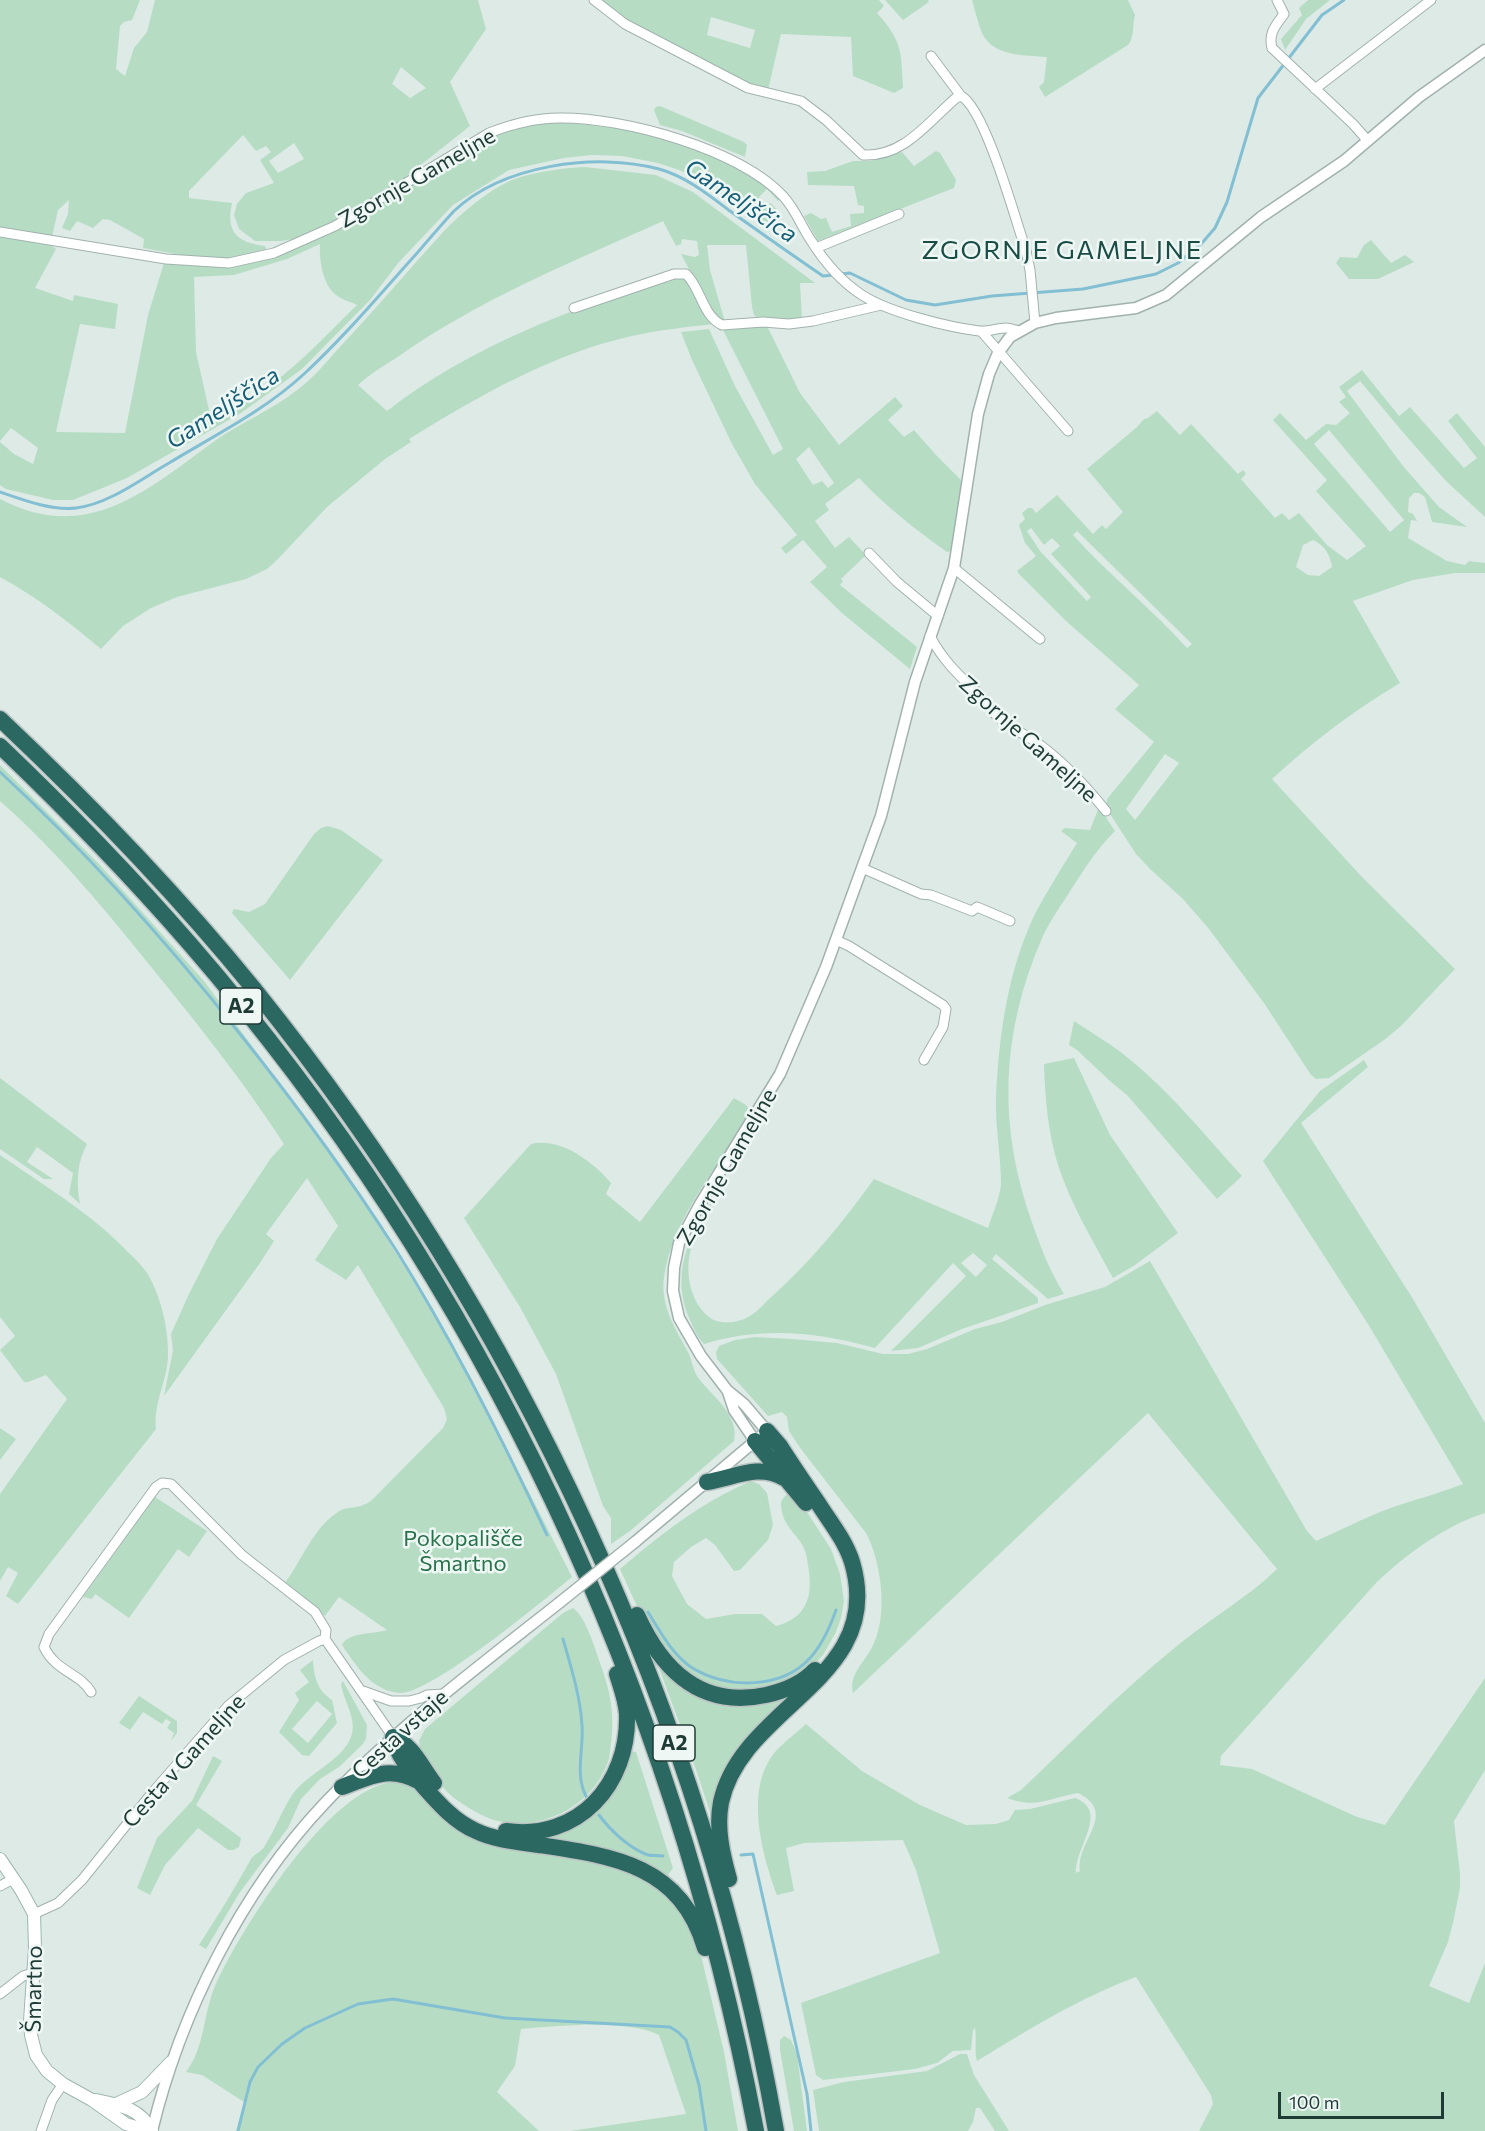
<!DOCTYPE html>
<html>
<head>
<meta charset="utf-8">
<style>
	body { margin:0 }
	#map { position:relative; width:1485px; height:2131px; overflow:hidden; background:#deeae6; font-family:Commissioner,sans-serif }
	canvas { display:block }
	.scale { position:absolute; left:1278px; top:2092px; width:166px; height:27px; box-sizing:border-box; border:3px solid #1f3b36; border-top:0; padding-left:8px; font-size:18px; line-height:21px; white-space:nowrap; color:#1f3b36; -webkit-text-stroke:4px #eef7f4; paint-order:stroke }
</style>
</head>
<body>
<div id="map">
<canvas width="1485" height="2131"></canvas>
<div class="scale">100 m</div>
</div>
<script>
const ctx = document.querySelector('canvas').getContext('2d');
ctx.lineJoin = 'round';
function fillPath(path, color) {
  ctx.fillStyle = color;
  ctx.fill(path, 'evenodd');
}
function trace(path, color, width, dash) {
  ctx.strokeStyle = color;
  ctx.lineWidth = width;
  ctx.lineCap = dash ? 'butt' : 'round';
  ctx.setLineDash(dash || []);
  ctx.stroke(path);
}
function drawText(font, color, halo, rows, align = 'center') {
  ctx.font = font + ' Commissioner,sans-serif';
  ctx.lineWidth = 5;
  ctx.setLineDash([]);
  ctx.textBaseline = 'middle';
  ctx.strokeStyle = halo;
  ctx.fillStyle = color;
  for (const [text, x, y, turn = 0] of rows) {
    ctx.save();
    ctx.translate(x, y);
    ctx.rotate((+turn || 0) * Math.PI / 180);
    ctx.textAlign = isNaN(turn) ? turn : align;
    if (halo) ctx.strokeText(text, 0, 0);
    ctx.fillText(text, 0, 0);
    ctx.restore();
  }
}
fillPath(new Path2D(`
	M 0,0 L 140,0 L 132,20 L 124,22 L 120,26 L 116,69 L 125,76 L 134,48 L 147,32 L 155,0 L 478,0 L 486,29 L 450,82 L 470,126 L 394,186 L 339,219 L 302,238 L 281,241 L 255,241 L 239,229 L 234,215 L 237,204 L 246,193 L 274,183 L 260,160 L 271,152 L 266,146 L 256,151 L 243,135 L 189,191 L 189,198 L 232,203 C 226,232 236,242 265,246 L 267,252 L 227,259 L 198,258 L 143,248 L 144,239 L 110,220 L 103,219 L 93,228 L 77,221 L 70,231 L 62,228 L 68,214 L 69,200 L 58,210 L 52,237 L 0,227 ZM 401,67 L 426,88 L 410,98 L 392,84 ZM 294,143 L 304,159 L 278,173 L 269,161 Z
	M 603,0 L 879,0 L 884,6 L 877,13 C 903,42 901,52 903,88 L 894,93 L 853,76 L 851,37 L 781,34 L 768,90 L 755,87 L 622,18 L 602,3 ZM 711,17 L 755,30 L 750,48 L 707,35 Z
	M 885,0 L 928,0 L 929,2 L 903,20 Z
	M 972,0 L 1128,0 L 1135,15 C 1132,26 1135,36 1128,45 L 1045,97 L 1039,87 L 1044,82 L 1047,57 C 1025,55 993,57 982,33 C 978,23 975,11 972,0 Z
	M 1308,0 L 1330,0 L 1306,19 L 1285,50 L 1281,39 L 1302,15 L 1299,8 Z
	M 660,106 L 744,142 L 747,145 L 745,157 L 682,131 L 660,125 L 654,110 L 656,107 Z
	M 545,122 C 611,124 673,135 732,165 C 741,170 752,174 760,180 C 767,186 774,193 780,199 L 778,201 L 767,189 L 759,197 L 766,206 L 771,203 L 776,209 L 771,213 L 775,223 L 767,227 L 703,183 L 682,171 L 658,163 L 622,156 L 592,155 L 564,158 L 509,170 L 453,205 L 399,262 L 370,300 L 302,369 L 241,413 L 127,478 L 73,500 L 53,500 L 6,489 L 0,485 L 0,442 L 14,454 L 33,464 L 38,448 L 11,428 L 0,441 L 0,235 L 48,243 L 56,249 L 35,288 L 73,301 L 74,295 L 118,304 L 115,329 L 80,324 L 56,432 L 125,433 L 148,315 L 164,263 L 193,266 L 230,266 L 283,254 L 336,231 L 480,144 L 513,128 ZM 320,244 C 319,261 323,288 339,297 C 345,301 352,302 357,305 C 322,339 290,375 248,400 C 236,408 224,415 211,419 L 196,352 L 194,277 L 234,275 L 287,259 Z
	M 936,151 L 940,153 L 956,180 L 954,188 L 818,241 L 804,216 L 811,213 L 821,219 L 826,218 L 832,232 L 851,226 L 850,214 L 864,213 L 864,206 L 858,205 L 854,186 L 808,185 L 807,172 L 825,171 L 853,161 L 871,161 L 902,152 L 914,166 Z
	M 585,167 L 656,175 L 693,192 L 815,283 L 800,283 L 802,320 L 761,320 L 754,315 L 752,307 L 746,245 L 707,245 L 710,270 L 725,322 L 713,314 L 681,254 L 695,257 L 699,255 L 697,241 L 682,239 L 681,244 L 676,246 L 663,221 C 572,262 480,299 399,356 C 385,365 370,374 358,385 L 387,411 C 471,346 573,307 675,277 C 697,277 705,308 714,324 C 687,327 659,330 632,336 C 551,354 479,396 409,439 L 411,442 L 385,459 L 327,507 L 277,560 L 267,569 L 246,579 L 177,597 L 151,608 L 123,626 L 101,649 C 69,622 37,597 0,577 L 0,499 C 88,545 147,490 216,440 C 242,422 272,410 297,390 C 313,379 326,362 339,348 C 375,310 409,269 445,230 C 464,211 487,191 512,180 C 532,172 563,168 585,167 Z
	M 1371,240 L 1391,263 L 1405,255 L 1414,262 L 1378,279 L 1349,279 L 1336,263 L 1340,257 L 1357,258 L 1364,245 Z
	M 767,326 L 800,393 L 839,445 L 895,397 L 903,406 L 888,420 L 904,437 L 914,430 L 937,456 L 963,482 L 956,513 L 952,551 L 947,552 C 915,529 886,507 859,478 L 825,504 L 829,510 L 815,521 L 835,548 L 849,537 L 866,555 L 841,579 L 843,581 L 840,585 L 917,647 L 910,669 L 842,613 L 810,582 L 827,567 L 803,540 L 786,554 L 781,548 L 797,535 L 755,484 L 732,444 L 692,360 L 681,332 L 709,329 L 735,386 L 773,455 L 783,449 L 722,328 ZM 809,447 L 834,483 L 828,488 L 822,481 L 813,485 L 796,459 Z
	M 1362,370 L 1399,416 L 1410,407 L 1464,468 L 1477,458 L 1448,421 L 1457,413 L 1485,447 L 1485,517 L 1446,481 L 1407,437 L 1360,381 L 1347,391 L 1403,466 L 1439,507 L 1467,527 L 1432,522 L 1425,497 L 1419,493 L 1414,493 L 1409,498 L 1408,512 L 1413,514 L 1417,521 L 1411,520 L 1408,538 L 1447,561 L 1465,565 L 1469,561 L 1485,563 L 1485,573 L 1455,573 L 1413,580 L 1353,601 L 1400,683 C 1353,711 1311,743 1272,779 L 1363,878 L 1455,969 L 1401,1026 L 1384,1040 L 1329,1078 L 1316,1079 L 1311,1075 L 1264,1003 L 1209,929 L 1183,899 L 1150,869 L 1136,854 L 1106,808 L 1107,799 L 1154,742 L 1115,709 L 1139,685 L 1066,621 L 1018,573 L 1017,571 L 1036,556 L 1025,543 L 1019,525 L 1025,519 L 1022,513 L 1028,508 L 1032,508 L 1036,513 L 1057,495 L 1093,534 L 1102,525 L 1106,529 L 1123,512 L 1087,469 L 1137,427 L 1144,419 L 1148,418 L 1157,411 L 1180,435 L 1191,424 L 1238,474 L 1243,470 L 1246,474 L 1241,479 L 1275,518 L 1282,513 L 1289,520 L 1299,513 L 1327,545 L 1347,560 L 1366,546 L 1316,491 L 1327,480 L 1273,420 L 1280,413 L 1306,440 L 1326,424 L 1336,425 L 1350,413 L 1339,402 L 1346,397 L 1339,387 ZM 1329,430 L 1404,520 L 1390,532 L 1314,444 ZM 1031,528 L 1044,545 L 1052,538 L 1060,546 L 1051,554 L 1091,597 L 1087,601 L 1040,551 L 1027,531 ZM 1077,531 L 1192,644 L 1187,648 C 1151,608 1109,575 1073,535 ZM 1313,540 C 1324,545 1330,554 1332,567 L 1319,576 L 1308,575 L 1296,567 L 1303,545 ZM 1165,754 L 1179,763 L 1135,820 L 1126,809 Z
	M 0,765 L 100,865 L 204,981 L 345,1172 L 414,1282 L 471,1378 L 572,1577 C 544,1600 431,1694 400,1693 C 372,1691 356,1666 342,1645 C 348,1632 375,1634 387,1630 L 339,1597 L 325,1616 L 285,1583 C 302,1560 313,1528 338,1512 C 347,1505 358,1511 372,1500 L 443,1428 L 447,1419 L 444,1408 L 358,1265 L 346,1280 L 315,1260 L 338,1226 L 307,1178 L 266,1234 L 274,1241 L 260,1263 L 164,1396 L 173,1350 L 171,1334 L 189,1294 L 217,1239 L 271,1158 L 284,1144 C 245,1084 201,1028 156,973 C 108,913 58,852 0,801 Z
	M 1099,807 L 1115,831 C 1099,846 1081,874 1069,893 C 1060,907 1050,921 1043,936 C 1000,1033 997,1129 1034,1228 C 1042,1251 1051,1273 1064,1294 L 1048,1299 L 996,1254 L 992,1259 L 1038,1298 L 1038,1303 L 962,1329 L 918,1348 L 891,1351 L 966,1276 L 953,1263 L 875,1348 C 817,1332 762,1326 704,1344 C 697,1337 694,1329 690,1320 C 670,1276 688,1237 713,1199 C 707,1215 698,1229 692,1245 C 684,1269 689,1301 709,1317 C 718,1325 738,1323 748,1317 C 756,1313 763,1305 769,1299 C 809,1264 843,1222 874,1179 L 988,1228 C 992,1215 1000,1198 1001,1184 C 1001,1155 995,1126 996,1097 C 999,1036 1007,975 1033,918 C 1046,892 1062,868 1077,843 L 1061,831 L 1065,828 L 1090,830 ZM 973,1253 L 987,1265 L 976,1277 L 961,1263 Z
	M 328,826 L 341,830 L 383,860 L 290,980 L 232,913 L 234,909 L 249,912 L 265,904 L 314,834 L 321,828 Z
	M 1074,1021 C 1090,1032 1108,1042 1123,1054 C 1168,1089 1204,1134 1242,1176 L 1217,1199 L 1127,1095 L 1111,1082 L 1077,1050 L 1069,1045 Z
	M 1074,1058 L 1110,1135 L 1178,1233 L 1135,1265 L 1113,1278 C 1093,1241 1071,1205 1058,1165 C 1048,1133 1045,1098 1044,1064 Z
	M 1364,1060 L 1368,1067 L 1301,1123 L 1413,1299 L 1485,1423 L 1485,1513 C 1446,1525 1405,1555 1376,1583 L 1221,1756 L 1220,1765 L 1252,1769 L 1357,1817 L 1385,1825 L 1485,1678 L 1485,1770 L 1454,1821 L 1460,1874 L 1460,1888 L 1453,1923 L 1448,1942 L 1429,1986 L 1469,2003 L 1485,1963 L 1485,2131 L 1199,2131 L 1213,2104 L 1211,2095 L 1136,1977 C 1079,1998 1028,2030 977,2061 C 974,2051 977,2039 975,2028 L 973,2030 L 971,2050 L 953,2051 L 937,2063 L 915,2069 L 823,2080 L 816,2075 L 801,2003 L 940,1953 L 916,1870 L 903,1840 L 804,1843 L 786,1848 L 794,1891 L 777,1895 C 762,1855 744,1789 775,1752 C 784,1742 796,1733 806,1724 L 862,1771 L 920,1805 L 966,1825 L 996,1824 L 1009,1820 L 1015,1810 L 1030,1809 L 1075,1798 C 1110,1811 1075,1847 1076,1873 L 1080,1871 C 1076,1840 1119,1814 1078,1793 C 1049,1798 1037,1809 1007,1798 L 1021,1790 C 1071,1743 1119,1693 1172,1650 C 1206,1621 1245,1600 1277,1569 L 1148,1413 L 853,1693 C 848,1673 867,1661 874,1643 C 888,1613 881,1561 866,1533 L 801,1449 L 789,1431 L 787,1417 L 782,1412 L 768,1416 L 717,1359 L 716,1352 L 719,1346 L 735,1340 L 755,1337 L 792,1339 L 837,1343 L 883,1354 L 908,1354 L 927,1349 L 975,1329 L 1002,1322 L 1045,1305 L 1105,1287 L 1150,1261 L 1307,1531 L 1316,1541 C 1340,1531 1363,1518 1388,1509 C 1412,1500 1438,1494 1463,1484 L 1368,1324 L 1263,1161 L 1320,1091 Z
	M 0,1078 L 87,1144 C 77,1162 76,1183 80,1204 L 69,1194 L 73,1173 L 37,1147 L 27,1162 L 53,1179 L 44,1179 L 0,1149 Z
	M 734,1098 L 746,1105 L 751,1112 C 720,1165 673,1216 664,1277 C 660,1307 676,1329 689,1354 C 692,1361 693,1369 697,1376 C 710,1395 740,1414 734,1441 L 630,1531 L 611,1544 L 611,1518 L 603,1506 L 556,1374 L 520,1307 L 464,1218 L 531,1144 C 561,1137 593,1162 611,1183 L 606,1194 L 640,1222 Z
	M 0,1155 C 43,1185 88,1211 125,1249 C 132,1256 141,1264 147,1273 C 160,1294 168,1326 168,1352 C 169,1378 153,1402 156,1429 L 18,1604 L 6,1596 L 18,1573 L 8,1567 L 0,1581 L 0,1494 L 67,1399 L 46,1375 L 28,1382 L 24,1382 L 0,1350 L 15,1336 L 0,1317 Z
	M 0,1428 L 16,1439 L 0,1460 Z
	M 751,1481 L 759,1484 L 767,1493 L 773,1525 L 768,1540 L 740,1570 L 734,1571 L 715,1545 L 706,1538 L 691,1547 L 674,1562 L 672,1576 L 687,1604 L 706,1619 L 735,1614 L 762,1614 L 776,1626 C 809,1617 813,1594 808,1565 C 807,1560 807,1555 805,1551 C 800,1536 786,1530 782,1512 C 780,1502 780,1501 788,1493 L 807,1512 L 831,1549 L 840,1574 L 844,1601 L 841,1618 L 836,1632 L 823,1655 L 811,1668 L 778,1688 L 726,1692 L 682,1672 L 646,1626 L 620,1569 C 660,1535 703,1501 751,1481 Z
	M 155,1497 L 207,1531 L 189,1557 L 178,1549 L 129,1618 L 95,1594 L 92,1599 L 83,1597 Z
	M 573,1608 C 585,1616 594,1645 599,1660 C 610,1690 615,1712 611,1744 C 610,1750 610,1757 608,1762 C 592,1807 540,1833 494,1820 C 481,1816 465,1806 454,1798 C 439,1786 428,1767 418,1751 L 420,1749 L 419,1741 L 425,1729 L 563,1613 Z
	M 313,1660 C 314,1677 317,1690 332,1700 L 337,1723 L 309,1756 L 302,1755 L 279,1732 L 299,1700 L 295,1693 L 309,1682 L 300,1670 ZM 317,1701 L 332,1714 L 308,1743 L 292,1729 Z
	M 657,1663 L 693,1691 L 793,1693 L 776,1712 L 712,1818 L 689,1749 Z
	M 343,1681 L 367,1725 L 366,1739 L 362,1745 L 339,1767 L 320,1779 L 301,1799 L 288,1828 L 240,1892 L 206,1949 L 199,1945 C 217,1917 235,1888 251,1859 C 254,1854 261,1852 264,1847 C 276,1829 282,1808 295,1791 C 310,1773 343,1759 351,1737 C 358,1720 343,1700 341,1684 Z
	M 139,1696 L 177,1721 L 177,1733 L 171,1741 L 174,1733 L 167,1728 L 171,1722 L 166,1719 L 162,1724 L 143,1712 L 130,1730 L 119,1723 Z
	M 631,1751 L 636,1752 L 673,1868 L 668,1875 L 634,1859 L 542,1841 L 543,1836 L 563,1829 Z
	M 213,1756 L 222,1761 L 196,1805 L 241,1838 L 239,1847 L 233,1850 L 228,1850 L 198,1828 L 165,1865 L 150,1895 L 137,1888 L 157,1838 L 192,1801 Z
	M 396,1778 L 406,1780 L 446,1816 L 598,1858 L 656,1883 L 695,1930 L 724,2052 L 738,2131 L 570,2131 L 686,2114 L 659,2035 C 626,2019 558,2026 521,2029 L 515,2066 L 497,2092 L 539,2131 L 236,2131 L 244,2102 L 202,2075 L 186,2072 C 205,2047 203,2014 215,1986 C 239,1932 331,1784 395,1782 Z
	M 784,2036 L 791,2040 L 797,2054 L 807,2131 L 794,2131 L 780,2050 L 780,2040 Z
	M 960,2054 L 967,2054 L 974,2075 L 1009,2131 L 995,2131 L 980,2108 L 976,2108 L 973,2122 L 968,2131 L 819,2131 L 813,2090 L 844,2082 L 927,2071 Z`), '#b6ddc4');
trace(new Path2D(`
	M 841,274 L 850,273 L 906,300 L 935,305 L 992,296 L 1083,289 L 1156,274 L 1178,263 L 1202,243 L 1215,228 L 1227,202 L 1258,98 L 1322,15 L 1344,0
	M 0,492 C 23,500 52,511 76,508 C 109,504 141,479 169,463 C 215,435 264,411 304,374 C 345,336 381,293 418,252 C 430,238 442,224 454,211 C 503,165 595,152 659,169 C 685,176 709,195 730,211 C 761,233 792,255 823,276 L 835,275
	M 0,772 C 88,853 166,941 240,1034 C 296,1104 348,1175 396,1250 C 453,1341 502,1438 547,1535
	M 648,1612 C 660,1632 674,1657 694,1669 C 729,1689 782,1689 810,1658 C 823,1644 830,1627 836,1610
	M 563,1639 C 571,1667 580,1695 582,1725 C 584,1750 574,1775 587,1798
	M 599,1815 C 610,1830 630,1849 648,1855 C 652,1856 658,1855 663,1856
	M 741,1855 L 753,1854 L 807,2094 L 811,2131
	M 238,2131 L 250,2082 L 258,2067 L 282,2044 L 305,2028 L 358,2004 L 393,1999 L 505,2018 L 670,2027 L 678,2032 L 686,2040 L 699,2085 L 706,2131`), '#83bfd3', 3);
const minor = new Path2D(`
	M 594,0 L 625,24 L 748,88 L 801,101 L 826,120 L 863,155 C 904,157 927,123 956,98 L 961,96 C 985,108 1016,221 1026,251 L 1030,270 L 1035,323
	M 1277,0 L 1284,14 C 1276,25 1268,33 1272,48 L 1353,124 L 1368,141
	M 931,56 L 961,96
	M 1315,89 L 1431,0
	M 0,232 L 166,259 L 229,263 L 274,253 L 335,226 L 489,133 C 512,124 534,118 559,118 C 623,117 739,149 783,196 C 796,210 801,226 812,242 C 824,261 842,282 862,295 C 888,312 947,327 979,331 C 988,332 997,328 1006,328 C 1010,328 1015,330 1019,331
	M 816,248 L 899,214
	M 574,308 L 674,274 L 686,274 C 701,288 702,315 722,325 L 763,322 L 789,324 L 813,321 L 881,305
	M 981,331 L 1068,431
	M 869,553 L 897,582 L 938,616
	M 954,568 L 1040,639
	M 930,636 C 942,659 958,675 977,692 C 985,700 990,710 998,717 C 1008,726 1022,733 1033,740 C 1061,759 1085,785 1106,811
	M 862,868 L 921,894 L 931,895 L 972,911 L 977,907 L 1010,921
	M 836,940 L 849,946 L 943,1005 L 946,1009 L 943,1027 L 924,1060
	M 325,1639 L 393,1737
	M 363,1691 L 391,1701 L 409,1701 L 421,1698 L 427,1695 L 444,1694
	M 91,1692 C 80,1673 56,1672 44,1647 L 49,1634 L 156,1487 L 162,1483 L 171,1484 L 242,1555 L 315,1612 L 326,1630 L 325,1639
	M 0,1886 L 13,1879
	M 34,1914 L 58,1903 L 82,1880 L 152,1793 L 228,1706 L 284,1660 L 319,1641 L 325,1639
	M 0,1994 L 23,1976 L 33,1973
	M 41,2131 L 52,2100 L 63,2084`);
const tertiary = new Path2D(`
	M 728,1392 L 734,1410 L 755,1441
	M 635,1542 L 767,1431 L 744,1404 L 727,1390 L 701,1356 L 679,1318 L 673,1291 L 674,1268 L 679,1243 L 700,1204 L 780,1074 L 826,967 L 862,868 L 881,816 L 915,682 L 954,568 L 978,414 L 989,374 L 998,353 L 1010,337 L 1035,323 L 1056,318 L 1136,308 L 1166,295 L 1261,217 L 1344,161 L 1419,97 L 1485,50
	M 152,2131 C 180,2014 241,1892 324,1804 C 395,1729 478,1667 559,1603`);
const secondary = new Path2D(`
	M 0,1859 L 21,1890 L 34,1914 L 35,1948 L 30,2021 L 31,2035 L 36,2055 L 47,2071 L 63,2084 L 92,2100 L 126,2124 L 149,2131
	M 96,2100 C 120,2105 140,2108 152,2131
	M 116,2104 L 142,2092 L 171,2062`);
const motorway = new Path2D(`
	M 0,719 C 90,804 176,893 254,989 C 519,1318 703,1714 776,2131
	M 0,746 C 66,809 130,875 190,944 C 484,1283 673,1691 756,2131
	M 755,1441 L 806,1503
	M 707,1482 C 734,1478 758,1463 784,1478
	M 637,1615 C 662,1670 701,1709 766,1695 C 784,1691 802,1684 815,1670
	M 393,1737 C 398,1757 411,1771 424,1787 C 439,1804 455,1822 476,1831 C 495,1840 518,1842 539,1845 C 613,1856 681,1865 705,1948
	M 393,1737 C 413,1746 421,1766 434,1783
	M 342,1787 C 370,1777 389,1765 418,1781
	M 506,1831 C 578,1841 629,1785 627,1714 C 626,1700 621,1687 617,1674
	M 729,1879 C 722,1854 716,1828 721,1802 C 742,1705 887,1679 852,1562 C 845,1540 830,1522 818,1503 C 805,1484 792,1465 780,1446 L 767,1431`);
trace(minor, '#a1b2ae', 11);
trace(tertiary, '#a1b2ae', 13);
trace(secondary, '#9db7b0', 14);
trace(motorway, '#bcc4c3', 19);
trace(minor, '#fff', 9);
trace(tertiary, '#fff', 10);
trace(secondary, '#fff', 12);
trace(motorway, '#2a6861', 16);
const tertiaryBridge = new Path2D(`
	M 559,1603 L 635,1542`);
trace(tertiaryBridge, '#a1b2ae', 13, []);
trace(tertiaryBridge, '#fff', 10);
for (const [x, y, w] of [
	[241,1006,42],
	[674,1743,42]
]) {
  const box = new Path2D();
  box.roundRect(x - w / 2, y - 18, w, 36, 4.5);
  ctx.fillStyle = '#eef7f4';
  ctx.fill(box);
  trace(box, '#1f3b36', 1.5);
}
drawText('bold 21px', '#1f3b36', null, [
	["A2",241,1006],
	["A2",674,1743]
]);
drawText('22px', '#1f3b36', '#eef7f4', [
	["Zgornje Gameljne",417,178,-30],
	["Zgornje Gameljne",1028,739,42],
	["Zgornje Gameljne",727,1167,-60],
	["Cesta vstaje",400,1734,-42],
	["Cesta v Gameljne",184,1761,-48],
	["Šmartno",34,1989,-89]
]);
drawText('22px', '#28734c', '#eef7f4', [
	["Pokopališče",463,1539],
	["Šmartno",463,1564]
]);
drawText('italic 24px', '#175f78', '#eef7f4', [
	["Gameljščica",741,201,34],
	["Gameljščica",223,408,-33]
]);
ctx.letterSpacing = '1.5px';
drawText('26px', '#1a4d46', '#eef7f4', [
	["ZGORNJE GAMELJNE",1062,250]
]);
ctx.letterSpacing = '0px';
</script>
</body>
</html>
